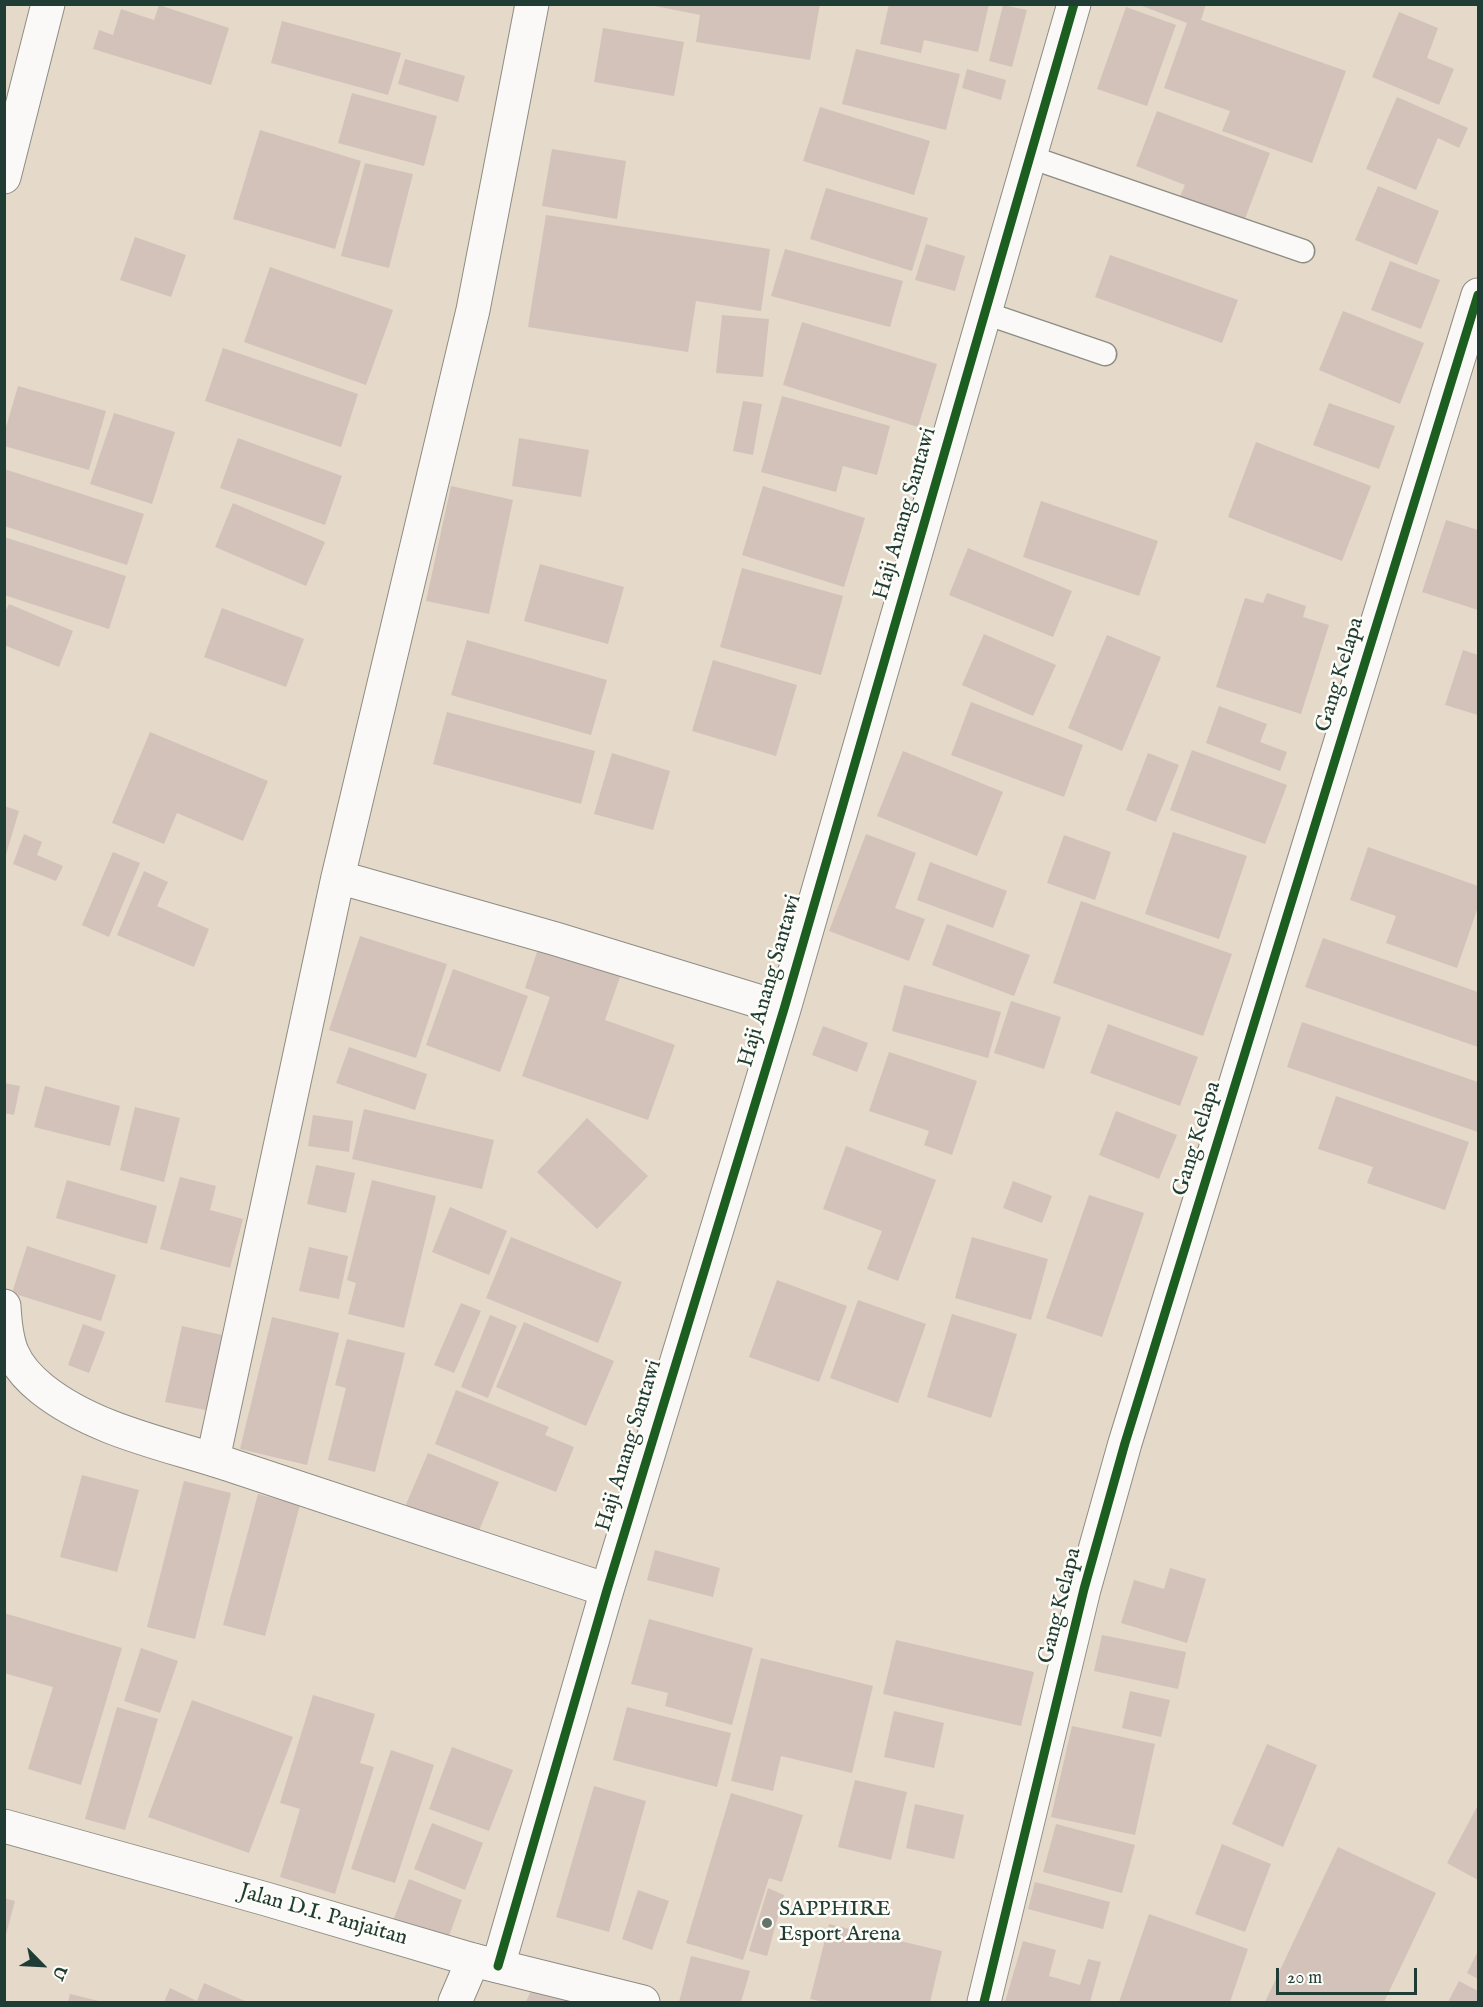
<!DOCTYPE html>
<html>
<head>
<meta charset="utf-8">
<style>
	body { margin:0 }
	#map { position:relative; width:1483px; height:2007px; overflow:hidden; background:#e5d9c9; font-family:"IM FELL English",serif }
	canvas { display:block }
	.frame { position:absolute; inset:0; border:6px solid #1f3d34; pointer-events:none }
	.north { position:absolute; left:12px; top:1935px; width:60px; height:60px; -webkit-text-stroke:4px #fdfcf7; paint-order:stroke; rotate:114deg; font-size:16px; font-weight:700; line-height:24px; text-align:center; color:#1f3d34 }
	.north::after { content:''; display:block; margin:auto; width:21px; height:27px; background:#1f3d34; clip-path:polygon(50% 0,100% 100%,50% 72%,0 100%) }
	.scale { position:absolute; left:1276px; top:1968px; width:141px; height:27px; box-sizing:border-box; border:3px solid #1f3d34; border-top:0; padding-left:8px; font-size:18px; line-height:21px; white-space:nowrap; color:#1f3d34; -webkit-text-stroke:4px #fdfcf7; paint-order:stroke }
</style>
</head>
<body>
<div id="map">
<canvas width="1483" height="2007"></canvas>
<div class="frame"></div>
<div class="north">U</div>
<div class="scale">20 m</div>
</div>
<script>
const ctx = document.querySelector('canvas').getContext('2d');
ctx.lineJoin = 'round';
function fillPath(path, color) {
  ctx.fillStyle = color;
  ctx.fill(path, 'evenodd');
}
function trace(path, color, width, dash) {
  ctx.strokeStyle = color;
  ctx.lineWidth = width;
  ctx.lineCap = dash ? 'butt' : 'round';
  ctx.setLineDash(dash || []);
  ctx.stroke(path);
}
function drawText(font, color, halo, rows, align = 'center') {
  ctx.font = font + ' "IM FELL English",serif';
  ctx.lineWidth = 5;
  ctx.setLineDash([]);
  ctx.textBaseline = 'middle';
  ctx.strokeStyle = halo;
  ctx.fillStyle = color;
  for (const [text, x, y, turn = 0] of rows) {
    ctx.save();
    ctx.translate(x, y);
    ctx.rotate((+turn || 0) * Math.PI / 180);
    ctx.textAlign = isNaN(turn) ? turn : align;
    if (halo) ctx.strokeText(text, 0, 0);
    ctx.fillText(text, 0, 0);
    ctx.restore();
  }
}
fillPath(new Path2D(`
	M 645,4 L 820,4 L 810,60 L 696,42 L 700,15 Z
	M 889,4 L 989,4 L 978,52 L 924,40 L 921,53 L 880,44 Z
	M 1137,4 L 1206,4 L 1201,20 L 1346,71 L 1312,163 L 1222,131 L 1230,111 L 1164,88 L 1187,23 Z
	M 159,5 L 229,28 L 211,85 L 93,49 L 99,30 L 113,35 L 121,9 L 154,20 Z
	M 1003,5 L 1027,10 L 1012,67 L 989,61 Z
	M 1126,7 L 1176,25 L 1147,106 L 1097,89 Z
	M 1399,12 L 1438,28 L 1427,58 L 1454,69 L 1439,105 L 1372,77 Z
	M 282,21 L 401,53 L 388,95 L 271,63 Z
	M 603,28 L 684,42 L 674,96 L 594,82 Z
	M 856,49 L 960,74 L 946,130 L 842,104 Z
	M 405,59 L 465,76 L 458,102 L 398,84 Z
	M 967,69 L 1006,80 L 1001,100 L 962,88 Z
	M 352,93 L 437,116 L 424,166 L 338,143 Z
	M 1397,97 L 1468,128 L 1459,148 L 1438,138 L 1416,190 L 1366,169 Z
	M 820,107 L 930,141 L 914,195 L 803,161 Z
	M 1157,111 L 1270,153 L 1243,224 L 1178,201 L 1185,185 L 1136,166 Z
	M 260,130 L 361,161 L 335,249 L 233,219 Z
	M 552,149 L 626,161 L 617,219 L 542,206 Z
	M 365,163 L 413,174 L 389,268 L 341,256 Z
	M 1378,186 L 1439,211 L 1417,265 L 1355,240 Z
	M 826,188 L 928,218 L 912,271 L 810,239 Z
	M 546,215 L 770,249 L 761,311 L 696,301 L 688,352 L 528,327 Z
	M 135,237 L 186,255 L 171,297 L 120,280 Z
	M 926,244 L 965,256 L 955,291 L 915,280 Z
	M 785,249 L 903,281 L 890,327 L 771,296 Z
	M 1110,255 L 1238,300 L 1222,343 L 1095,297 Z
	M 1390,261 L 1440,280 L 1421,329 L 1371,310 Z
	M 270,267 L 393,310 L 366,385 L 244,342 Z
	M 1343,311 L 1424,343 L 1400,404 L 1319,370 Z
	M 722,315 L 769,319 L 763,377 L 716,373 Z
	M 802,322 L 937,364 L 918,427 L 783,385 Z
	M 223,348 L 358,394 L 341,447 L 205,401 Z
	M 18,386 L 106,411 L 89,470 L 4,446 L 4,434 Z
	M 782,396 L 890,426 L 877,475 L 843,466 L 836,492 L 761,472 Z
	M 743,401 L 762,404 L 753,455 L 733,451 Z
	M 1329,403 L 1395,426 L 1379,469 L 1313,445 Z
	M 114,413 L 175,432 L 152,504 L 90,484 Z
	M 238,438 L 342,476 L 325,525 L 220,488 Z
	M 519,438 L 589,450 L 581,497 L 512,486 Z
	M 1256,442 L 1371,486 L 1342,561 L 1228,517 Z
	M 4,469 L 144,514 L 127,565 L 4,526 Z
	M 451,486 L 513,500 L 489,614 L 426,601 Z
	M 763,486 L 865,518 L 844,587 L 742,555 Z
	M 1041,501 L 1158,541 L 1139,596 L 1023,557 Z
	M 233,503 L 325,542 L 306,586 L 215,547 Z
	M 1446,520 L 1478,530 L 1478,610 L 1422,592 Z
	M 4,537 L 126,576 L 109,629 L 4,595 Z
	M 968,548 L 1072,591 L 1053,637 L 949,595 Z
	M 540,564 L 624,587 L 608,644 L 524,621 Z
	M 742,568 L 843,596 L 821,675 L 720,647 Z
	M 1267,593 L 1306,606 L 1303,617 L 1329,625 L 1301,714 L 1216,687 L 1245,598 L 1263,603 Z
	M 9,604 L 73,631 L 59,667 L 4,645 L 4,614 Z
	M 222,608 L 304,639 L 286,687 L 204,657 Z
	M 984,634 L 1056,665 L 1033,716 L 962,685 Z
	M 1107,635 L 1161,657 L 1122,751 L 1068,728 Z
	M 467,640 L 607,680 L 591,735 L 451,695 Z
	M 1463,650 L 1478,655 L 1478,715 L 1445,705 Z
	M 713,660 L 797,685 L 776,756 L 692,731 Z
	M 971,702 L 1083,745 L 1064,797 L 951,755 Z
	M 1219,706 L 1267,724 L 1260,742 L 1287,752 L 1280,771 L 1206,743 Z
	M 447,712 L 595,751 L 581,804 L 433,764 Z
	M 150,732 L 268,781 L 243,841 L 177,813 L 164,844 L 112,823 Z
	M 1192,750 L 1287,785 L 1265,844 L 1170,810 Z
	M 903,751 L 1003,792 L 977,856 L 877,816 Z
	M 612,753 L 670,771 L 653,830 L 594,814 Z
	M 1148,753 L 1179,765 L 1156,822 L 1126,810 Z
	M 4,806 L 19,811 L 5,858 L 4,858 Z
	M 1173,832 L 1247,856 L 1219,939 L 1145,914 Z
	M 24,834 L 42,842 L 37,855 L 63,866 L 56,881 L 13,864 Z
	M 866,834 L 916,853 L 895,908 L 925,919 L 909,961 L 829,931 Z
	M 1064,835 L 1111,852 L 1095,900 L 1047,883 Z
	M 1368,847 L 1478,886 L 1478,907 L 1457,968 L 1386,943 L 1396,916 L 1350,900 Z
	M 113,852 L 140,863 L 109,937 L 82,925 Z
	M 930,862 L 1007,891 L 993,928 L 917,900 Z
	M 144,871 L 168,882 L 157,906 L 209,929 L 194,967 L 117,935 Z
	M 1081,901 L 1232,954 L 1203,1036 L 1053,983 Z
	M 947,924 L 1030,955 L 1014,996 L 932,965 Z
	M 360,936 L 447,964 L 416,1058 L 329,1030 Z
	M 1323,938 L 1478,992 L 1478,1047 L 1305,987 Z
	M 539,946 L 621,974 L 605,1020 L 675,1045 L 648,1120 L 522,1076 L 550,997 L 525,988 Z
	M 453,969 L 528,996 L 500,1072 L 426,1045 Z
	M 904,985 L 1001,1012 L 988,1058 L 892,1031 Z
	M 1011,1001 L 1061,1017 L 1044,1069 L 994,1053 Z
	M 1302,1022 L 1478,1082 L 1478,1132 L 1287,1067 Z
	M 1108,1024 L 1198,1057 L 1180,1106 L 1090,1073 Z
	M 823,1026 L 868,1043 L 857,1072 L 812,1055 Z
	M 349,1047 L 427,1074 L 415,1110 L 336,1083 Z
	M 889,1052 L 977,1081 L 952,1155 L 924,1145 L 929,1131 L 869,1111 Z
	M 4,1083 L 20,1086 L 14,1115 L 4,1113 Z
	M 45,1086 L 120,1106 L 110,1146 L 34,1127 Z
	M 1336,1096 L 1469,1142 L 1445,1210 L 1367,1183 L 1373,1167 L 1318,1149 Z
	M 135,1107 L 180,1118 L 164,1182 L 120,1170 Z
	M 364,1109 L 494,1140 L 482,1189 L 352,1159 Z
	M 1116,1111 L 1177,1135 L 1159,1179 L 1099,1155 Z
	M 313,1115 L 353,1121 L 349,1152 L 308,1146 Z
	M 587,1118 L 648,1176 L 597,1229 L 537,1172 Z
	M 846,1146 L 936,1180 L 898,1281 L 867,1269 L 882,1231 L 823,1209 Z
	M 316,1165 L 355,1173 L 346,1213 L 307,1204 Z
	M 180,1177 L 216,1186 L 210,1210 L 243,1219 L 230,1268 L 160,1249 Z
	M 67,1180 L 157,1206 L 147,1244 L 56,1218 Z
	M 372,1180 L 436,1196 L 404,1328 L 348,1314 L 356,1283 L 347,1280 Z
	M 1013,1181 L 1052,1196 L 1042,1223 L 1003,1208 Z
	M 1089,1195 L 1144,1213 L 1102,1337 L 1046,1318 Z
	M 450,1207 L 507,1231 L 489,1275 L 432,1252 Z
	M 511,1237 L 622,1282 L 598,1343 L 486,1298 Z
	M 972,1237 L 1048,1259 L 1031,1320 L 955,1298 Z
	M 27,1246 L 116,1275 L 101,1321 L 12,1293 Z
	M 309,1247 L 348,1256 L 339,1299 L 299,1291 Z
	M 777,1280 L 847,1306 L 819,1382 L 749,1357 Z
	M 858,1300 L 926,1324 L 898,1403 L 830,1378 Z
	M 461,1303 L 481,1311 L 454,1373 L 434,1365 Z
	M 952,1314 L 1017,1334 L 991,1418 L 927,1397 Z
	M 490,1315 L 517,1326 L 488,1398 L 461,1387 Z
	M 272,1317 L 339,1333 L 307,1465 L 240,1449 Z
	M 524,1322 L 614,1361 L 586,1426 L 496,1387 Z
	M 83,1324 L 105,1332 L 89,1373 L 68,1365 Z
	M 182,1326 L 231,1337 L 216,1412 L 165,1402 Z
	M 347,1339 L 405,1353 L 375,1472 L 328,1460 L 346,1388 L 335,1385 Z
	M 456,1390 L 549,1427 L 545,1435 L 574,1447 L 556,1492 L 435,1444 Z
	M 428,1453 L 499,1482 L 476,1538 L 404,1509 Z
	M 82,1475 L 139,1490 L 117,1572 L 60,1557 Z
	M 184,1481 L 231,1493 L 195,1639 L 147,1627 Z
	M 258,1494 L 300,1505 L 265,1636 L 223,1625 Z
	M 655,1550 L 720,1568 L 713,1597 L 647,1580 Z
	M 1170,1568 L 1206,1579 L 1187,1643 L 1121,1623 L 1134,1580 L 1164,1589 Z
	M 4,1613 L 122,1648 L 81,1785 L 28,1769 L 53,1687 L 4,1673 Z
	M 649,1619 L 753,1648 L 732,1725 L 665,1706 L 668,1693 L 631,1684 Z
	M 1102,1635 L 1186,1652 L 1178,1689 L 1094,1671 Z
	M 896,1640 L 1034,1672 L 1021,1726 L 883,1694 Z
	M 141,1648 L 178,1661 L 160,1713 L 124,1701 Z
	M 761,1658 L 873,1686 L 852,1773 L 781,1756 L 773,1791 L 731,1781 Z
	M 1130,1691 L 1170,1700 L 1161,1737 L 1122,1728 Z
	M 313,1695 L 375,1714 L 360,1763 L 374,1767 L 335,1894 L 280,1877 L 300,1809 L 280,1803 Z
	M 192,1700 L 293,1737 L 249,1853 L 148,1817 Z
	M 117,1707 L 158,1719 L 125,1830 L 85,1819 Z
	M 627,1707 L 731,1733 L 717,1787 L 613,1760 Z
	M 894,1711 L 944,1723 L 934,1768 L 884,1757 Z
	M 1072,1726 L 1155,1744 L 1135,1835 L 1051,1817 Z
	M 1267,1744 L 1317,1765 L 1283,1847 L 1232,1824 Z
	M 452,1747 L 513,1770 L 489,1831 L 429,1809 Z
	M 391,1750 L 434,1765 L 395,1883 L 351,1869 Z
	M 855,1780 L 907,1792 L 891,1860 L 838,1847 Z
	M 594,1786 L 646,1801 L 609,1932 L 556,1917 Z
	M 731,1793 L 803,1815 L 782,1882 L 769,1878 L 743,1960 L 686,1943 Z
	M 915,1804 L 964,1815 L 954,1859 L 906,1848 Z
	M 1478,1805 L 1478,1880 L 1447,1863 Z
	M 432,1823 L 483,1843 L 465,1890 L 414,1869 Z
	M 1056,1824 L 1135,1845 L 1122,1893 L 1043,1872 Z
	M 1222,1844 L 1271,1864 L 1245,1932 L 1195,1914 Z
	M 1338,1847 L 1436,1893 L 1384,2002 L 1265,2002 Z
	M 409,1879 L 462,1900 L 445,1947 L 391,1926 Z
	M 1035,1882 L 1110,1902 L 1103,1929 L 1028,1909 Z
	M 768,1888 L 784,1895 L 767,1956 L 749,1951 Z
	M 638,1890 L 669,1901 L 652,1950 L 622,1939 Z
	M 4,1898 L 15,1901 L 5,1938 L 4,1938 Z
	M 1149,1914 L 1248,1949 L 1230,2002 L 1119,2002 Z
	M 829,1924 L 942,1951 L 930,2002 L 823,2002 L 810,1999 Z
	M 1023,1941 L 1056,1950 L 1049,1976 L 1080,1985 L 1088,1959 L 1101,1962 L 1090,2002 L 1005,2002 Z
	M 1478,1951 L 1478,1979 L 1467,1973 Z
	M 691,1956 L 750,1971 L 741,2002 L 679,2002 Z
	M 1459,1981 L 1478,1991 L 1478,2002 L 1448,2002 Z
	M 204,1983 L 247,2002 L 164,2002 L 170,1988 L 197,2001 Z
	M 533,1986 L 575,2002 L 526,2002 Z
	M 70,1994 L 103,2002 L 68,2002 Z`), '#d3c2ba');
const lane = new Path2D(`
	M 1030,157 L 1303,251
	M 985,313 L 1105,354`);
const street = new Path2D(`
	M 4,177 L 48,4
	M 338,877 L 556,939 L 784,1009
	M 4,1306 C 6,1344 11,1364 42,1389 C 96,1432 172,1445 236,1467 C 359,1508 483,1549 607,1590
	M 213,1459 L 338,877 L 473,310 L 532,4
	M 498,1966 L 607,1590 L 784,1009 L 1074,4
	M 455,2002 L 473,1960
	M 984,2002 L 1084,1589 L 1125,1443 L 1478,295`);
const secondary = new Path2D(`
	M 4,1826 L 266,1899 L 473,1960 L 643,2002`);
trace(lane, '#8e8d83', 25);
trace(street, '#8e8d83', 35);
trace(secondary, '#8e8d83', 35);
trace(lane, '#fbf9f7', 22);
trace(street, '#fbf9f7', 33);
trace(secondary, '#fbf9f7', 33);
trace(new Path2D(`
	M 498,1966 L 607,1590 L 784,1009 L 1074,4
	M 984,2002 L 1084,1589 L 1125,1443 L 1478,295`), '#1b5e20', 9);
for (const [x, y, r, color] of [
	[767,1923,6,"#647468"]
]) {
  const dot = new Path2D();
  dot.arc(x, y, r, 0, 2 * Math.PI);
  ctx.fillStyle = color;
  ctx.fill(dot);
  trace(dot, '#fdfcf7', 2);
}
drawText('22px', '#1f3d34', '#fdfcf7', [
	["Haji Anang Santawi",906,514,-74],
	["Gang Kelapa",1341,675,-73],
	["Haji Anang Santawi",771,981,-74],
	["Gang Kelapa",1198,1139,-73],
	["Haji Anang Santawi",630,1446,-73],
	["Gang Kelapa",1061,1606,-76],
	["Jalan D.I. Panjaitan",323,1916,16]
]);
drawText('22px', '#1f3d34', '#fdfcf7', [
	["SAPPHIRE",779,1910],
	["Esport Arena",779,1935]
], 'left');
</script>
</body>
</html>
